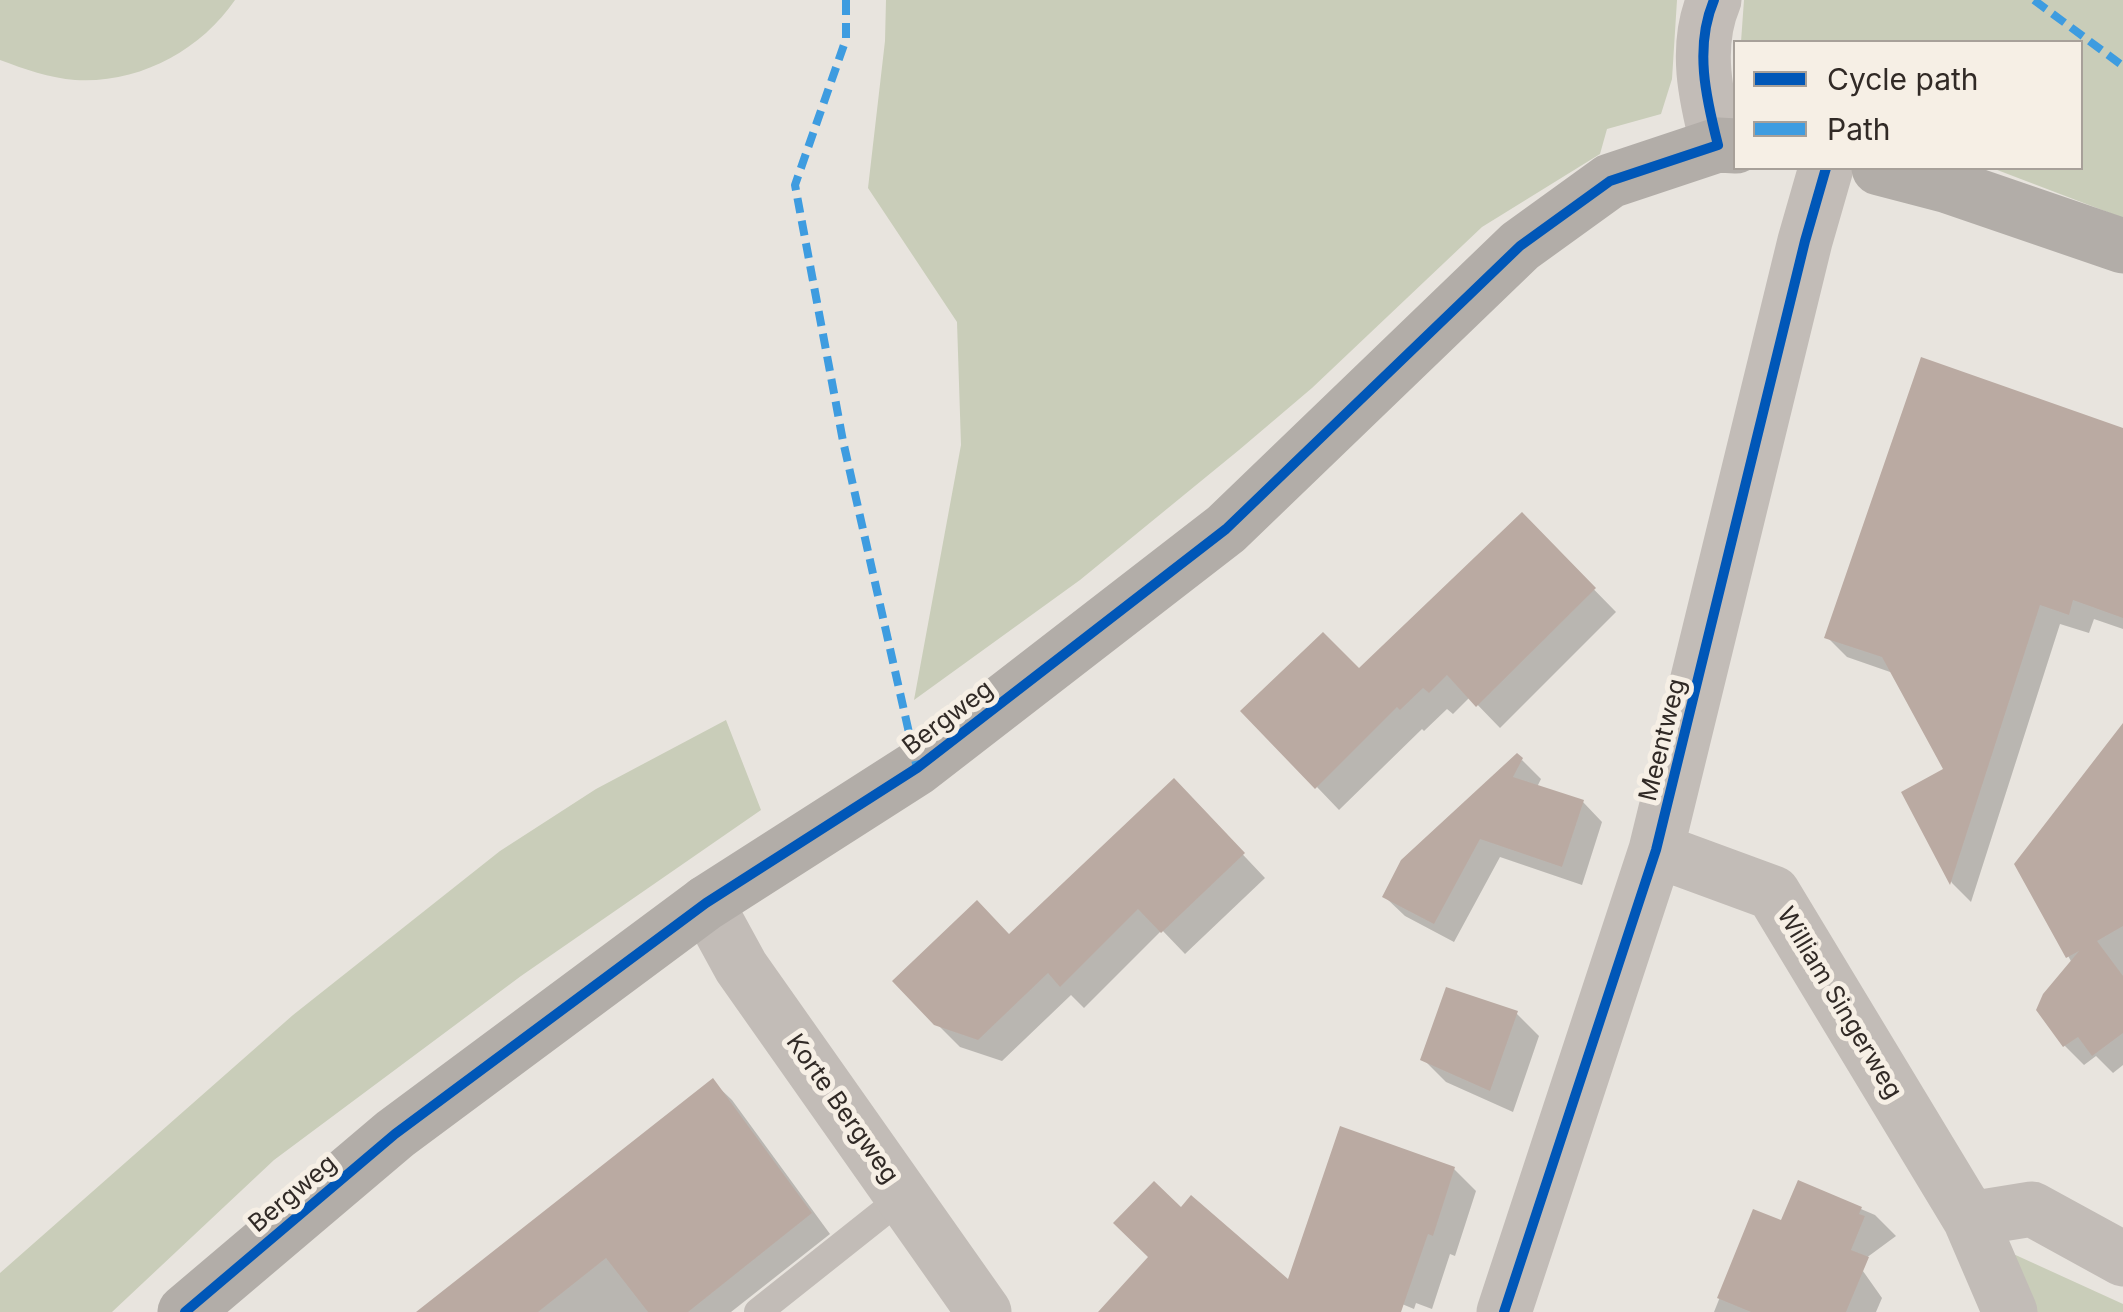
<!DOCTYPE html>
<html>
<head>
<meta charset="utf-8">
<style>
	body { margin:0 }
	#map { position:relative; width:2123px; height:1312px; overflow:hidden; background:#e8e4de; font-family:Inter,sans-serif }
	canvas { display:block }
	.legend { position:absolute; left:1733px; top:40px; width:350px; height:130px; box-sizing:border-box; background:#f6efe5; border:2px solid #a7a099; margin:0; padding:12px 18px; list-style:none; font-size:30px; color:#312a26 }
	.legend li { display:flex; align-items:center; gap:20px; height:50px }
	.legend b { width:50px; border:2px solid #a7a099 }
</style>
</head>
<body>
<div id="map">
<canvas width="2123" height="1312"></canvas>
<ul class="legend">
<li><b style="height:12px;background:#0057b8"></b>Cycle path</li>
<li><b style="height:12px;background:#3e9ce0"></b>Path</li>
</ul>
</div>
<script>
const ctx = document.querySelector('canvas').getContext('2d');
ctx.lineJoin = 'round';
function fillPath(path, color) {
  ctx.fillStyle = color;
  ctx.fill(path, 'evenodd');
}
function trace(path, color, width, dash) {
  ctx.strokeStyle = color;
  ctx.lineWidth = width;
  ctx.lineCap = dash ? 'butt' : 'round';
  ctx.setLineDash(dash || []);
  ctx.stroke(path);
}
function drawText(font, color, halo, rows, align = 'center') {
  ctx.font = font + ' Inter,sans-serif';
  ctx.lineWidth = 10;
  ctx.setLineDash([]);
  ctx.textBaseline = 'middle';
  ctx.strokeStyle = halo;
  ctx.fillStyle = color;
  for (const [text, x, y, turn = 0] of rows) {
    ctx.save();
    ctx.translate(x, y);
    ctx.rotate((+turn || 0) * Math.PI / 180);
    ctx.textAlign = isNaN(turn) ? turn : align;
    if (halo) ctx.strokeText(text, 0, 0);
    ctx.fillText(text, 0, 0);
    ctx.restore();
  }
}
fillPath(new Path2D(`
	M 0,0 L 235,0 C 200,51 138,84 75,80 C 50,78 24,69 0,60 Z
	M 886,0 L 1677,0 L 1672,79 L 1661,114 L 1607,129 L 1600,154 L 1482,227 L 1312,388 L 1239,450 L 1080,580 L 914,700 L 961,445 L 957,322 L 868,188 L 885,41 Z
	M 1744,0 L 2123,0 L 2123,218 L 1992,168 L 2080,168 L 2080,42 L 1741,42 Z
	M 726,720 L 761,810 L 521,976 L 274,1160 L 112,1312 L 0,1312 L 0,1273 L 293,1015 L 500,851 L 596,789 Z
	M 2009,1252 L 2123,1304 L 2123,1312 L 2030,1312 Z`), '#c9cdb9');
fillPath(new Path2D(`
	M 2123,491 L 2123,629 L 2094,619 L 2089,633 L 2060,624 L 1971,902 L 1952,883 L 1904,793 L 1947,770 L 1893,673 L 1847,657 L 1827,637 Z
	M 1522,516 L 1616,612 L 1500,728 L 1470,697 L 1453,714 L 1447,709 L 1424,731 L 1422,729 L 1339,810 L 1317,787 L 1359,671 Z
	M 1522,760 L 1541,779 L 1537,787 L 1583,802 L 1602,822 L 1582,885 L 1500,857 L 1454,942 L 1405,916 L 1385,897 Z
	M 1196,805 L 1265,878 L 1185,954 L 1162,930 L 1084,1008 L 1071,995 L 1002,1061 L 960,1047 L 936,1023 L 1009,937 Z
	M 2123,821 L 2123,1065 L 2113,1073 L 2096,1056 L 2084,1065 L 2065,1046 L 2072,963 L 2017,864 Z
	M 1516,1013 L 1539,1036 L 1513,1112 L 1446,1082 L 1423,1059 Z
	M 712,1081 L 732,1100 L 830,1234 L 731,1312 L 420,1312 Z
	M 1454,1169 L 1476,1191 L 1455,1256 L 1450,1254 L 1432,1309 L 1416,1303 L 1414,1309 L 1402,1304 L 1399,1312 L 1221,1312 L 1289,1284 Z
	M 1800,1183 L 1875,1215 L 1896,1236 L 1858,1264 L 1882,1298 L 1876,1312 L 1714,1312 L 1754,1212 L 1782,1224 Z`), '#0003');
fillPath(new Path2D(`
	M 1921,357 L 2123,428 L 2123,618 L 2073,600 L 2069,615 L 2040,605 L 1950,885 L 1901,792 L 1943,769 L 1882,657 L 1824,638 Z
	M 1522,512 L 1596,588 L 1476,707 L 1447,675 L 1429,693 L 1423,688 L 1400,710 L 1397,707 L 1315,789 L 1240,711 L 1323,632 L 1359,668 Z
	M 2123,723 L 2123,926 L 2097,941 L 2123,976 L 2123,1033 L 2092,1056 L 2078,1037 L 2063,1047 L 2036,1010 L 2043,994 L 2079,951 L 2066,958 L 2014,864 Z
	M 1517,753 L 1523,758 L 1513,777 L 1584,800 L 1562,867 L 1480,839 L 1434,924 L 1382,897 L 1401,860 Z
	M 1174,778 L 1245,853 L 1161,933 L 1138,909 L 1060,987 L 1048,973 L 978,1040 L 934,1025 L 892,981 L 977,900 L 1009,934 Z
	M 1446,987 L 1518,1011 L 1490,1091 L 1420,1060 Z
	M 713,1078 L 812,1213 L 688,1312 L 648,1312 L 606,1258 L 538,1312 L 416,1312 Z
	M 1340,1126 L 1455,1167 L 1433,1236 L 1428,1234 L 1401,1312 L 1098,1312 L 1148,1257 L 1113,1223 L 1154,1181 L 1181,1207 L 1191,1195 L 1288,1279 Z
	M 1798,1180 L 1862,1207 L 1859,1214 L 1865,1216 L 1851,1250 L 1869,1257 L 1846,1312 L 1751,1312 L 1717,1298 L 1753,1209 L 1781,1220 Z`), '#baaaa2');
trace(new Path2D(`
	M 758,1312 L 904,1196`), '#c2bcb7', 28);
trace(new Path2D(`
	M 1714,0 C 1694,47 1706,98 1718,145
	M 1656,850 L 1773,893 L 1970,1219 L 2010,1312
	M 706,903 L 741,967 L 984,1312
	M 1970,1219 L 2032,1209 L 2123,1259
	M 1504,1312 L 1656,850 L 1805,241 L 1826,168`), '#c2bcb7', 55);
trace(new Path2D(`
	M 1879,168 L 1948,186 L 2123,246
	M 185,1312 L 395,1134 L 706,903 L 917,768 L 1226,529 L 1520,246 L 1610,181 L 1718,145 L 1736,146`), '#b2ada8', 55);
trace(new Path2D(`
	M 846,0 L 846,39 L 795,185 L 843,441 L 917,768
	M 2034,0 L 2123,66`), '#3e9ce0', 8, [15, 8]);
trace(new Path2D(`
	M 185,1312 L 395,1134 L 706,903 L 917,768 L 1226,529 L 1520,246 L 1610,181 L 1718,145 C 1706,98 1694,47 1714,0
	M 1504,1312 L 1656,850 L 1805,241 L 1826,168`), '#0057b8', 10);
drawText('25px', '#312a26', '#f6efe5', [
	["Bergweg",948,718,-37],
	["Meentweg",1663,740,-76],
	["William Singerweg",1839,1003,59],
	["Korte Bergweg",842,1109,55],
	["Bergweg",293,1194,-40]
]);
</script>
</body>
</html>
